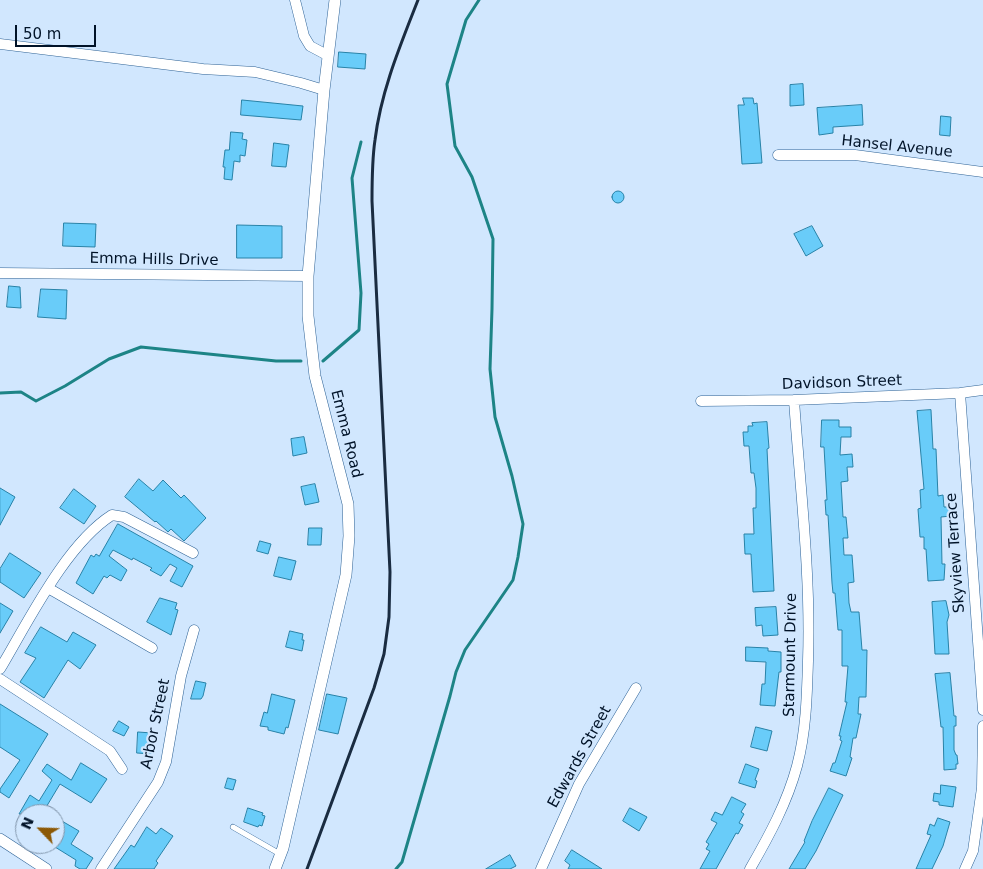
<!DOCTYPE html>
<html>
<head>
<meta charset="utf-8">
<style>
	body { margin:0 }
	#map { position:relative; width:983px; height:869px; overflow:hidden; background:#d1e7fe; font-family:"DejaVu Sans",sans-serif }
	canvas { display:block }
	.north { position:absolute; left:15px; top:804px; width:50px; height:50px; box-sizing:border-box; background:#d1e7fe; border:1px solid #7e92a8; border-radius:50%; rotate:294deg; font-size:14px; font-weight:700; line-height:20px; text-align:center; color:#011328 }
	.north::after { content:''; display:block; margin:auto; width:18px; height:22px; background:#8c5906; clip-path:polygon(50% 0,100% 100%,50% 72%,0 100%) }
	.scale { position:absolute; left:15px; top:25px; width:81px; height:22px; box-sizing:border-box; border:2px solid #011328; border-top:0; padding-left:6px; font-size:15px; line-height:18px; white-space:nowrap; color:#011328; -webkit-text-stroke:4px #d1e7fe; paint-order:stroke }
</style>
</head>
<body>
<div id="map">
<canvas width="983" height="869"></canvas>
<div class="north">N</div>
<div class="scale">50 m</div>
</div>
<script>
const ctx = document.querySelector('canvas').getContext('2d');
ctx.lineJoin = 'round';
function trace(path, color, width, dash) {
  ctx.strokeStyle = color;
  ctx.lineWidth = width;
  ctx.lineCap = dash ? 'butt' : 'round';
  ctx.setLineDash(dash || []);
  ctx.stroke(path);
}
function fillPath(path, color) {
  ctx.fillStyle = color;
  ctx.fill(path, 'evenodd');
}
function drawText(font, color, halo, rows, align = 'center') {
  ctx.font = font + ' "DejaVu Sans",sans-serif';
  ctx.lineWidth = 4.5;
  ctx.setLineDash([]);
  ctx.textBaseline = 'middle';
  ctx.strokeStyle = halo;
  ctx.fillStyle = color;
  for (const [text, x, y, turn = 0] of rows) {
    ctx.save();
    ctx.translate(x, y);
    ctx.rotate((+turn || 0) * Math.PI / 180);
    ctx.textAlign = isNaN(turn) ? turn : align;
    if (halo) ctx.strokeText(text, 0, 0);
    ctx.fillText(text, 0, 0);
    ctx.restore();
  }
}
trace(new Path2D(`
	M 323,361 L 359,330 L 361,293 L 352,178 L 361,142
	M 0,393 L 21,392 L 36,401 L 65,386 L 109,359 L 141,347 L 276,361 L 301,361
	M 396,869 L 402,862 L 450,696 L 456,672 L 465,650 L 513,580 L 518,557 L 523,524 L 512,476 L 495,417 L 490,369 L 492,309 L 493,239 L 472,177 L 455,146 L 447,84 L 466,20 L 479,0`), '#1d8486', 3);
const building = new Path2D(`
	M 339,52 L 366,54 L 365,69 L 338,67 Z
	M 803,84 L 804,105 L 790,106 L 790,85 Z
	M 743,98 L 753,98 L 754,104 L 757,103 L 762,163 L 742,164 L 738,105 L 744,105 Z
	M 242,100 L 303,106 L 301,120 L 241,115 Z
	M 862,105 L 863,125 L 833,127 L 833,133 L 819,135 L 817,108 Z
	M 941,116 L 951,117 L 950,136 L 940,135 Z
	M 231,132 L 243,133 L 242,139 L 247,140 L 245,156 L 240,155 L 240,162 L 234,161 L 232,180 L 224,179 L 225,167 L 223,167 L 225,150 L 229,150 Z
	M 274,143 L 289,145 L 286,167 L 272,166 Z
	M612 197a6 6 0 1 1 12 0a6 6 0 1 1-12 0Z
	M 64,223 L 96,224 L 95,247 L 63,246 Z
	M 237,225 L 282,226 L 282,258 L 237,258 Z
	M 812,226 L 823,246 L 806,256 L 794,234 Z
	M 9,286 L 20,287 L 21,308 L 7,307 Z
	M 41,289 L 67,290 L 66,319 L 38,317 Z
	M 931,410 L 933,449 L 936,449 L 938,496 L 943,495 L 944,507 L 951,507 L 951,516 L 941,517 L 942,564 L 945,564 L 944,580 L 928,581 L 926,549 L 924,549 L 924,537 L 920,537 L 918,509 L 921,508 L 920,490 L 924,489 L 917,411 Z
	M 822,420 L 839,420 L 839,427 L 851,427 L 851,437 L 841,437 L 840,455 L 852,454 L 853,467 L 847,467 L 848,481 L 841,482 L 843,517 L 846,517 L 848,538 L 843,538 L 844,555 L 852,555 L 854,582 L 848,583 L 849,603 L 851,612 L 859,612 L 862,650 L 867,650 L 866,697 L 859,697 L 858,714 L 861,714 L 856,738 L 853,738 L 850,757 L 852,758 L 846,776 L 830,771 L 833,763 L 835,763 L 842,741 L 840,740 L 841,736 L 839,736 L 847,702 L 845,702 L 848,666 L 842,666 L 842,630 L 838,630 L 835,593 L 833,593 L 832,583 L 828,515 L 826,515 L 825,500 L 827,500 L 824,447 L 821,447 Z
	M 767,422 L 769,448 L 767,449 L 774,591 L 753,592 L 751,554 L 745,554 L 744,534 L 754,534 L 753,508 L 756,508 L 756,488 L 754,473 L 751,473 L 749,446 L 744,446 L 743,432 L 748,432 L 748,426 L 753,426 L 752,423 Z
	M 304,437 L 307,453 L 293,456 L 291,439 Z
	M 139,479 L 153,491 L 163,480 L 181,498 L 184,495 L 206,518 L 184,541 L 171,529 L 168,532 L 156,521 L 155,522 L 125,497 Z
	M 315,484 L 319,502 L 305,505 L 301,487 Z
	M 0,488 L 15,497 L 0,525 Z
	M 74,489 L 96,506 L 84,524 L 60,508 Z
	M 118,524 L 193,566 L 182,587 L 170,581 L 177,568 L 170,564 L 161,576 L 150,570 L 152,568 L 133,558 L 132,560 L 113,550 L 109,556 L 127,570 L 121,581 L 110,575 L 107,578 L 104,576 L 93,594 L 76,583 L 91,555 L 94,557 L 96,554 L 99,556 Z
	M 309,528 L 322,528 L 321,545 L 308,545 Z
	M 260,541 L 271,544 L 268,554 L 257,551 Z
	M 10,553 L 41,573 L 24,598 L 0,582 L 0,569 Z
	M 279,557 L 296,561 L 291,580 L 274,576 Z
	M 160,598 L 177,603 L 175,609 L 178,610 L 171,635 L 147,622 Z
	M 946,601 L 949,615 L 947,622 L 949,654 L 935,654 L 932,602 Z
	M 0,603 L 13,611 L 0,633 Z
	M 776,607 L 778,635 L 763,636 L 762,625 L 756,626 L 755,608 Z
	M 41,627 L 67,642 L 73,632 L 96,645 L 80,669 L 68,660 L 44,698 L 20,682 L 36,658 L 25,653 Z
	M 290,631 L 303,634 L 302,640 L 304,640 L 302,651 L 286,647 Z
	M 746,647 L 768,648 L 768,651 L 781,652 L 781,672 L 779,672 L 775,706 L 760,705 L 762,684 L 765,684 L 766,662 L 746,661 Z
	M 950,673 L 954,716 L 956,716 L 956,726 L 954,726 L 954,750 L 956,755 L 957,755 L 958,764 L 956,764 L 956,769 L 944,770 L 943,727 L 941,727 L 935,674 Z
	M 196,681 L 206,683 L 203,696 L 201,699 L 191,699 Z
	M 272,694 L 295,700 L 288,728 L 286,727 L 284,734 L 268,730 L 268,727 L 260,726 L 264,712 L 267,713 Z
	M 327,694 L 347,698 L 338,734 L 319,730 Z
	M 0,704 L 48,734 L 9,798 L 0,792 L 0,789 L 20,760 L 0,747 Z
	M 119,721 L 129,727 L 124,736 L 113,731 Z
	M 756,727 L 772,731 L 767,751 L 751,747 Z
	M 138,732 L 152,733 L 151,754 L 137,753 Z
	M 81,763 L 107,779 L 91,803 L 60,784 L 45,809 L 54,814 L 19,814 L 30,795 L 39,801 L 52,780 L 42,771 L 47,764 L 71,780 Z
	M 746,764 L 759,769 L 755,780 L 757,781 L 755,788 L 739,783 Z
	M 228,778 L 236,780 L 233,790 L 225,788 Z
	M 941,785 L 956,787 L 953,807 L 939,805 L 939,802 L 933,801 L 934,793 L 940,794 Z
	M 829,788 L 843,795 L 816,851 L 805,869 L 789,869 L 805,842 L 804,841 L 812,821 Z
	M 732,797 L 746,804 L 741,812 L 744,814 L 739,823 L 743,825 L 738,834 L 736,833 L 716,869 L 700,869 L 710,851 L 706,849 L 709,844 L 706,842 L 717,823 L 711,820 L 715,812 L 722,815 Z
	M 248,808 L 263,813 L 262,815 L 265,816 L 262,826 L 259,825 L 258,827 L 244,822 Z
	M 630,808 L 647,817 L 639,831 L 623,821 Z
	M 55,817 L 79,831 L 71,844 L 93,858 L 86,869 L 80,869 L 75,866 L 76,860 L 55,847 Z
	M 938,818 L 950,822 L 943,846 L 932,869 L 916,869 L 931,835 L 927,834 L 930,824 L 934,826 Z
	M 147,827 L 156,834 L 161,828 L 173,836 L 156,861 L 158,863 L 154,869 L 114,869 L 131,845 L 134,847 Z
	M 572,850 L 602,869 L 568,869 L 570,865 L 565,861 Z
	M 510,855 L 516,866 L 510,869 L 486,869 Z`);
fillPath(building, '#69ccf9');
trace(building, '#2882a7', 1);
const service = new Path2D(`
	M 233,827 L 280,854`);
const minor = new Path2D(`
	M 295,0 L 304,36 L 310,46 L 327,55
	M 0,44 L 203,69 L 255,72 L 301,83 L 324,90
	M 778,155 L 855,155 L 983,172
	M 0,273 L 308,276
	M 960,393 L 983,710
	M 701,401 L 794,400 L 960,393 L 983,390
	M 48,588 L 152,648
	M 0,669 C 28,622 66,544 112,515 L 124,517 L 193,553
	M 0,679 L 110,751 L 122,769
	M 101,869 L 158,782 L 166,762 L 181,676 L 194,630
	M 541,869 L 579,784 L 636,688
	M 750,869 C 769,836 787,803 797,766 C 806,732 807,696 808,661 C 811,574 800,487 794,400
	M 965,869 L 973,851 L 982,788 L 983,726`);
const tertiary = new Path2D(`
	M 0,839 L 46,869
	M 275,869 L 283,848 L 346,575 L 349,536 L 348,504 L 315,376 L 308,316 L 308,276 L 324,90 L 335,0`);
trace(service, '#2f6396', 6);
trace(minor, '#2f6396', 11);
trace(tertiary, '#2f6396', 12);
trace(service, '#fff', 5);
trace(minor, '#fff', 10);
trace(tertiary, '#fff', 11);
trace(new Path2D(`
	M 307,869 L 374,688 L 384,654 L 389,617 L 390,572 L 372,201 C 372,181 372,160 375,140 C 381,91 400,46 418,0`), '#1a2c41', 3);
drawText('15px', '#011328', '#d1e7fe', [
	["Hansel Avenue",897,147,6],
	["Emma Hills Drive",154,260,1],
	["Davidson Street",842,383,-2],
	["Emma Road",346,434,76],
	["Skyview Terrace",956,553,-94],
	["Starmount Drive",791,655,-89],
	["Arbor Street",156,724,-78],
	["Edwards Street",580,757,-61]
]);
</script>
</body>
</html>
